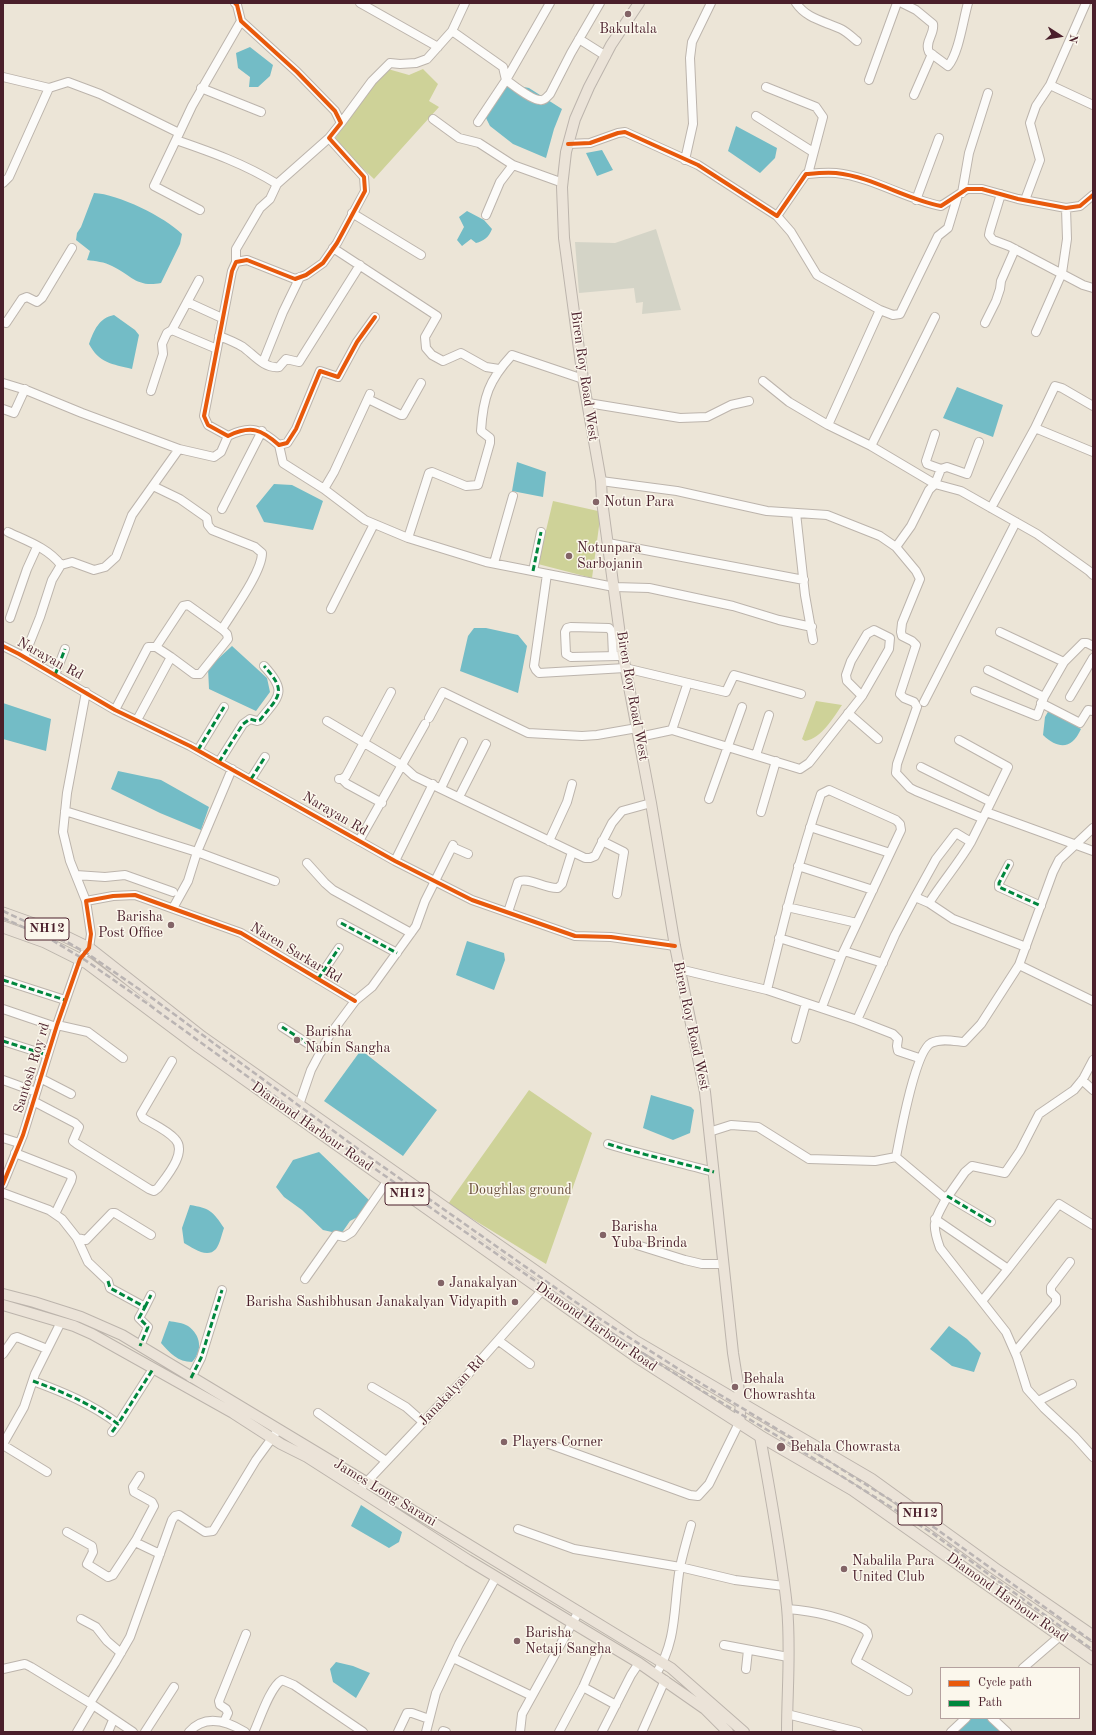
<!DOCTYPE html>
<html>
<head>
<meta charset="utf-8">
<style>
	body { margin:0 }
	#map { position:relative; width:1096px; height:1735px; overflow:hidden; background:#ece5d7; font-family:"Old Standard TT",serif }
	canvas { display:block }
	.frame { position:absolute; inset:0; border:4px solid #4a1f2b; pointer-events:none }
	.legend { position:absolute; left:940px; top:1667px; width:140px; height:52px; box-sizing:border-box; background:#fbf7ec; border:1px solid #b4a19f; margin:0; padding:5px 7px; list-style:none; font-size:12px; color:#4a1f2b }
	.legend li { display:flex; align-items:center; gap:8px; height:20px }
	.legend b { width:20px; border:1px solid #b4a19f }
	.north { position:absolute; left:1040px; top:16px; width:40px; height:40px; -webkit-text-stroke:3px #fbf7ec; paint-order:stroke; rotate:102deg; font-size:11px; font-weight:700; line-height:16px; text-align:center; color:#4a1f2b }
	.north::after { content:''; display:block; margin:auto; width:14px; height:18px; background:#4a1f2b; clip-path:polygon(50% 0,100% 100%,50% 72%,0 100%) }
</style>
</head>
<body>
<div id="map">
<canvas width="1096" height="1735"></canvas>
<div class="frame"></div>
<ul class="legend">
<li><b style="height:5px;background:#e8590c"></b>Cycle path</li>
<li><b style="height:5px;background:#00873e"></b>Path</li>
</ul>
<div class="north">N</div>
</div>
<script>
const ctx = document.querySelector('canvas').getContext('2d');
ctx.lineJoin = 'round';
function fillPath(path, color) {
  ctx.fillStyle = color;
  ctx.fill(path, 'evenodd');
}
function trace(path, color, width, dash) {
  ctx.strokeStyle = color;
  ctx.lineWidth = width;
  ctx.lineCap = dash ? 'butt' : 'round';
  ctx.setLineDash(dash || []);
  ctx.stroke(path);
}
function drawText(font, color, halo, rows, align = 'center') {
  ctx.font = font + ' "Old Standard TT",serif';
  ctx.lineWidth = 3;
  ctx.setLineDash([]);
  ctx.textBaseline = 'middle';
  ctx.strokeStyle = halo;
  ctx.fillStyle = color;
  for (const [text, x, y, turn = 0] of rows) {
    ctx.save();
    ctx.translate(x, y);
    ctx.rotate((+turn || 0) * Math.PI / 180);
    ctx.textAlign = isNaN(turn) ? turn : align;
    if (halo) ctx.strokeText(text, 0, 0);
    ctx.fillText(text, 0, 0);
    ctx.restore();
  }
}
fillPath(new Path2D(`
	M 656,229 L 681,310 L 642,314 L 643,302 L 636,303 L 634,288 L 579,293 L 575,242 L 615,243 Z`), '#d4d4c7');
fillPath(new Path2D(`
	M 388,69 L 409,75 L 423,69 L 438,84 L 429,101 L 439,107 L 374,179 L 335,142 L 336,137 L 381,76 Z
	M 553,501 L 598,511 L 600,519 L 592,578 L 538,564 Z
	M 816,701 L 842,705 C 833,718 822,738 805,741 L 802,739 Z
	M 529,1090 L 592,1133 L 546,1264 L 448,1204 Z`), '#ced298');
fillPath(new Path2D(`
	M 250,47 L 273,65 L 270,76 L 258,87 L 249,87 L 250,77 L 238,68 L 236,53 Z
	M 509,84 L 529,88 L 562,109 L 554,129 L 546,158 L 513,144 L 490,126 L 484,114 L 495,95 Z
	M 736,126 L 777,148 L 775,158 L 760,173 L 728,151 Z
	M 602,150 L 613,170 L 597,176 L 586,153 Z
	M 94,193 C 118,194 165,217 182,234 L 180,244 L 161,283 C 137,288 131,275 112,266 C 105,262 95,261 87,260 L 90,251 L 76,240 L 77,233 L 81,227 Z
	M 467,211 L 484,220 L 492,229 C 489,237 484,241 476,243 L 471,239 L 462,246 L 457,240 L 464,227 L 459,217 Z
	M 114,315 L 135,330 L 139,335 L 132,369 C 112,364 99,363 89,344 C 94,330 99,318 114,315 Z
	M 957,387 L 1003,405 L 993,437 L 943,418 Z
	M 517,462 L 546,472 L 543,497 L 512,491 Z
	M 274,484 L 292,485 L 323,501 L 313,530 L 264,522 L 256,506 Z
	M 474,628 L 486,628 L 518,635 L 527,646 L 518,693 L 460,671 L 468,636 Z
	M 232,646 L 267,678 L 270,692 L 256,711 L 209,689 L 208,668 Z
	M 3,703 L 51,719 L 46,751 L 3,739 Z
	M 1049,710 L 1081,729 C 1072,749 1059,750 1043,735 L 1045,717 Z
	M 118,771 L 161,780 L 209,807 L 201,830 L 160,813 L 111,789 Z
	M 467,941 L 504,953 L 505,960 L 494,990 L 456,975 Z
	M 361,1050 L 437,1110 L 403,1156 L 324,1101 Z
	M 651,1095 L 691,1107 L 694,1110 L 690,1133 L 673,1140 L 643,1128 Z
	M 319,1152 L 371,1202 L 361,1215 L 350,1221 L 341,1234 L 323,1230 L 302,1210 L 284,1197 L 276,1187 L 293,1160 Z
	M 190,1205 C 209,1208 213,1211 224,1228 C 222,1233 220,1244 216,1249 C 207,1259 193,1248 184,1243 L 182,1228 Z
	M 169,1321 C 175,1322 183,1323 188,1326 C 201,1335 203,1351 192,1362 C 178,1362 170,1353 161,1343 Z
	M 949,1326 L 967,1339 L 981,1353 L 974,1372 L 952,1366 L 930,1349 Z
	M 361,1505 L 402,1532 L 399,1542 L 389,1548 L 351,1526 Z
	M 336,1662 L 353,1666 L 370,1673 L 356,1698 L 333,1682 L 330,1669 Z
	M 972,1718 L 989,1718 L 1003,1732 L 955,1732 L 961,1725 Z`), '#73bcc6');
const minor = new Path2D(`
	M 235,3 L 237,5 L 241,21 L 297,72 L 335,111 L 341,123 L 329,138 L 364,177 L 365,191 L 337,243 L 323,263 L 306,275 L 295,279 L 247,260 L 236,262 L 232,271 L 204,416 L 208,425 L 228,436 C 251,425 261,429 279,445 L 287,443 L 296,429 L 320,371 L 338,377 L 357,342 L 375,317
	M 360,3 L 438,47
	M 796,3 C 807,19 824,21 841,29 C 847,32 852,37 857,41
	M 902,3 L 916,10 L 933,24 C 935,34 924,42 929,52 L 948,66 C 959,53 963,20 968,3
	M 241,21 L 192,106 L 176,140 C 211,152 245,164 277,184
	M 452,31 L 503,67 L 506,80 L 550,3
	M 579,39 L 606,56
	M 3,77 L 49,88
	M 869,80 L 897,3
	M 1050,85 L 1093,105
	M 766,87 L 816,107 L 823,117 L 808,174
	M 201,88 L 261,112
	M 914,95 L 932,54
	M 756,116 L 813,152
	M 433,119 L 459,138 L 479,143 L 513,165 L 563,183
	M 478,122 L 506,80 C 513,85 531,100 540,100 C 544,101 547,97 550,94 L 571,53 L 600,3
	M 341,123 L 372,81 L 390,63 L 400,64 L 416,63 L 427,59 L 452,31 L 465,3
	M 176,140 L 154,186 L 200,210
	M 568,144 L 590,143 L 618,133 L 625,132 L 698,165 L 777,216 L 806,174 L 808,174 C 817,173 827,172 836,173 C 873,177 905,199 941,206 L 967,189 L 982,189 L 1018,199 L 1066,208 L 1080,206 L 1093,195
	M 685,160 L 693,124 L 690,58 L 692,42 L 711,3
	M 3,183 L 9,177 L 49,88 L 68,82 L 100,94 L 179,133
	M 962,193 L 969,153 L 988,93
	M 1001,194 L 990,230 L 989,235 L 993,240 L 1009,246 L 1083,285 L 1093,288
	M 916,200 L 939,138
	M 1025,200 L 1040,160 L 1030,123 L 1036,106 L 1050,85 L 1086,3
	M 352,213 L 421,255
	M 486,215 L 500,182 L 513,165
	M 777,216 L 791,232 L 817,275 L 880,310
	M 333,248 L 437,316 L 425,337 L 426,348 L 432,355 L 443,361 L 461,353 L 486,367 L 499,369
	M 236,262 L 236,249 L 260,208 L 270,199 L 277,184 L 329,138
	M 199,280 L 172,330 L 217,349
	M 187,302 L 222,318
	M 3,322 L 6,323 L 22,299 L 27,297 L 37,302 L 42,298 L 72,248
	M 985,323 L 996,301 L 1000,289 L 1001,281 L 1015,249
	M 1036,332 L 1062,273 L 1067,239 L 1066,208
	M 219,336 C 227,339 235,342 243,347 C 253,354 264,369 279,367 L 286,359 L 299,362 L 360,265
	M 263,362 L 283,312 L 300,277
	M 763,381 L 789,402 L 828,425
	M 3,383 L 26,390 L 82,413 L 179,449
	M 151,391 L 163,354 L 162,344 L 167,333 L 172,330
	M 368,399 L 401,415 L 403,415 L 421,383
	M 588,403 L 680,418 L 707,417 L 731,405 L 749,401
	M 1093,406 L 1062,388 L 1055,386 L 1035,428 L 1093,452
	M 3,409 L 14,413 L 25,389
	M 935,434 L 926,461 L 927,464 L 941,469 L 935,484 L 871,446 L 828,425 L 880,310 L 893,315 L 900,314 L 938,236 L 948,228 L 958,195
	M 279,445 L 283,463 L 324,489 L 365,520 L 408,538 L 486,562 L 614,587 L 649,588 L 733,606 L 779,620 L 812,627
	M 871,446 L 935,317
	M 941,469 L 947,467 L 967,474 L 979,442
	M 601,481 L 677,491 L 767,511 L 827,515 L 880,536 L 896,547 L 911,526 L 929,490 L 935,484 L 961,491 L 1037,534 L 1089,571 L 1093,575
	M 153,486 L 180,499 L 207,518 L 208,525 L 212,530 L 255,547 L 262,553 C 262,572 233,611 222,629
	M 324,489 L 334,472 L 370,394
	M 991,508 L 1035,428
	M 222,509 L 262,431
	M 796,513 L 805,595 L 813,640
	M 8,532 C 27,541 48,548 61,565
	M 408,538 L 429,473 L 432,472 L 466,486 L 478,485 L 490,443 L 490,438 L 481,431 C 483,397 489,380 512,355 L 583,379
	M 608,543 L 804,580
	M 896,547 L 916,571 L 920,579 L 902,623 L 901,632 L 902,636 L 912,641 L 916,645 L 900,694 L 904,698 L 914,702 L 917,707 L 897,764 L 896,773 L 910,788 L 916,791 L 982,818
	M 494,563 L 513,496
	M 533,571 L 541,532
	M 547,574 L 534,666 L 536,670 L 539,673 L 625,668 L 726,692 L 734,675 L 801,694
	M 331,609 L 374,524
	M 10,618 L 27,569 L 37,547
	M 3,646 L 19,654 L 115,710 L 190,746 L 395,861 L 472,900 L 575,936 L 611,937 L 675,946
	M 156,647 L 171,657
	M 613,656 L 612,632 L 609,628 L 571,627 L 567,628 L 565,632 L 566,654 L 571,657 L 618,656 L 623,656
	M 24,657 L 40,617 L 52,580 L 61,565 L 72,562 L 94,570 L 105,567 L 116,557 L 132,515 L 179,449 L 214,457 L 221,452 L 228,436
	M 1064,662 L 1083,643 L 1087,643 L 1093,646
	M 988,670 L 1044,697
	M 55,675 L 65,649
	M 975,691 L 1037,716 L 1044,697 L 1064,662 L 1000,632
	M 86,692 L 67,793 L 63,832 L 70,861 L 86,901
	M 1070,697 L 1093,658
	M 924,702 L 1016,522
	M 1041,703 L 1080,723 L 1088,710 L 1093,711
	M 115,710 L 148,647 L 156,647 L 183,606 L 188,605 L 223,630 L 227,634 L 228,639 L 200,674 L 194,674 L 171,657 L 137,720
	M 848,713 L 878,739
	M 429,718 L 443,692 L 528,733 L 582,736 L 597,735 L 637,728
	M 327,721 L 403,766 L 414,776 L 585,858 L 590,858 L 595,856 L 612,823 L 622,811 L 651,803
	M 672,730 L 686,688
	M 639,737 L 672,730 L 800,769 L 809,763 L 862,696 L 889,649 L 890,638 L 874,630 L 867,634 L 851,661 L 846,675 L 847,681 L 862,696
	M 959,740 L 1008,767 L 986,812
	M 198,750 L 224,707
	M 756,755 L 769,715
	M 219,762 L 243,724 L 250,719 L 257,721 L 260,720 C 279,696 288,692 264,666
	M 921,767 L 991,802
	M 251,779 L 265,757
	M 339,779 L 342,779 L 346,776 L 391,692
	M 342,779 L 347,784 L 382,803
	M 441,788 L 463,742
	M 459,797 L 486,744
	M 709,799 L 742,707
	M 65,811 L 197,852 L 275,881
	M 761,812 L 776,761
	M 810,827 L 890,853
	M 359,841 L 425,724
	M 549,841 L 567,802 L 572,784
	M 602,841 L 624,852 L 617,894
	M 452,847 L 468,854
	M 395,861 L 433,784
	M 307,863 L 325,883 L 333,890 L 411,933
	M 1009,864 L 999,883 L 999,887 L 1041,906
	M 798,866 L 873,890
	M 76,875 L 105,877 L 125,875 L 173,892
	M 915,897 L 929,903 L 953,919 L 1026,947
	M 929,903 C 942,882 959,863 971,842
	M 787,907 L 857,923
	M 173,908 L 188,881 L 197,852 L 232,769
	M 508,912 L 518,882 C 527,876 545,889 558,888 L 562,884 L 572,852
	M 341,923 L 397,953
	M 844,951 L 883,963
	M 1019,965 L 1093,1001
	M 679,969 L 767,990 L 857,1020 L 895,935 L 915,897 L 936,859 L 956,833 L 971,842 L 986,812 L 1093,851
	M 318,979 L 339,948
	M 3,980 L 65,1000
	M 767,990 C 783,924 799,859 821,794 L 829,790 L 896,820 L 900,824 L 901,830 L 841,957 L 779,938
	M 822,1007 L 841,957
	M 3,1009 L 56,1027
	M 857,1020 L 893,1034 L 898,1039 L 897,1046 L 898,1051 L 919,1058
	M 57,1025 L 88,1032 L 123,1058
	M 282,1027 L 321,1052
	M 796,1039 L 806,1003
	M 3,1041 L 47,1055
	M 40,1078 L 71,1094
	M 3,1080 L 36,1092
	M 1082,1080 L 1093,1090
	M 33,1101 L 75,1123 L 79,1127 L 73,1141 L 77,1144 L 149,1189 L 154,1191 L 158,1188 C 166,1177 188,1152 175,1139 C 167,1130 153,1124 143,1118 L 141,1114 L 172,1061
	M 299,1105 L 311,1070 L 329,1036 L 355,1001 L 372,987 L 416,926 L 425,901 L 453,845
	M 709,1132 L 731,1125 L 758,1127 L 809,1159 L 875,1161 L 896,1157
	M 3,1138 L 19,1143
	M 608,1144 C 643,1155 678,1162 714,1172
	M 15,1153 L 71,1175 L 72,1177 L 71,1181 L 55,1214
	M 896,1157 C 900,1136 915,1052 931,1043 C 941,1038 954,1041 964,1042 L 981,1024 L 1019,965 L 1053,872 L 1059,860 L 1093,828
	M 896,1157 L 946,1199 C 934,1221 931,1223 940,1248 L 1006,1332 L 1017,1357 L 1027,1389 L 1044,1408 L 1075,1437 L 1093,1457
	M 3,1184 L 23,1135 L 57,1025 L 80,959 L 89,948 L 91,934 L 86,901 L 113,896 L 135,895 L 241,933 L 355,1001
	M 3,1193 L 49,1210 L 62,1219 L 77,1238 L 88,1262 L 108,1281 L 110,1288 L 145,1307 L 139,1318 L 148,1327 L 140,1346
	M 947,1196 L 991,1222
	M 946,1199 L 965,1172 L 972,1166 L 1005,1173 L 1020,1151 L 1039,1114 L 1074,1090 L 1083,1079 L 1093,1060
	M 935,1219 L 1008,1269 L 1059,1204 L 1093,1225
	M 77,1238 L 86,1240 L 112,1213 L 115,1213 L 151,1235
	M 637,1245 L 685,1260 L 702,1264 L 724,1264
	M 305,1279 L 336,1235 L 344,1237 L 352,1232 L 388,1180
	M 982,1301 L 1008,1269
	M 145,1307 L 151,1295
	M 499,1341 L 530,1364
	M 1015,1352 L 1056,1303 L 1056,1297 L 1051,1292 L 1051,1287 L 1070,1262
	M 3,1354 L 14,1338 L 17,1337 L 47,1349
	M 191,1378 L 201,1358 L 222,1290
	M 33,1381 C 63,1392 92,1404 118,1424 L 153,1369
	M 372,1387 L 406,1407 L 423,1422
	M 1038,1401 L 1072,1384
	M 318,1413 L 386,1461
	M 112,1432 L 118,1424
	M 3,1444 L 24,1407 L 35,1374 L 61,1322
	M 549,1444 L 690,1495 L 698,1496 L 709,1484 L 739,1423
	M 3,1445 L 47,1472
	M 140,1476 L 133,1487 L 134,1492 L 152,1502 L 154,1506 L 136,1540 L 137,1543 L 160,1554
	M 362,1487 L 463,1380 L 546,1286
	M 518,1529 L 574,1549 L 680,1567 L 735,1580 L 784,1586
	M 67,1532 L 92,1546 L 93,1552 L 87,1564 L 108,1577 L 113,1575 L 136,1540
	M 787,1609 C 815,1611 839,1616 864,1629 L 867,1632 L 868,1636 L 856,1661 L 908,1691
	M 81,1619 L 96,1627 L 107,1641 L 121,1653
	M 724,1645 L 788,1657
	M 453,1658 L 532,1696
	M 1023,1668 L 1060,1636
	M 3,1669 L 25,1664 L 31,1667 L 90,1703 L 133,1732
	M 746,1669 L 748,1650
	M 656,1674 C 678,1639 673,1606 680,1567 C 683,1553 687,1539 691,1525
	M 583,1687 L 616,1705
	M 90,1703 L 115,1663 L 130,1637 L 172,1520 L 175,1516 L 179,1515 L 205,1532 L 213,1531 L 256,1460 L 275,1434
	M 787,1714 L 858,1732
	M 992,1718 L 1007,1732
	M 224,1722 L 228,1713 L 226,1709 L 220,1705 L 219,1701 L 246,1634
	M 443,1731 L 446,1732
	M 77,1732 L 93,1705
	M 108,1732 L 113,1720
	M 145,1732 L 174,1687
	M 189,1732 C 205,1714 227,1721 245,1732
	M 254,1732 C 260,1719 270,1687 282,1680 L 294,1685 L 363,1732
	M 398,1732 L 407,1713 L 412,1713 L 429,1719
	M 426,1732 L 436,1693 L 459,1644 L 496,1577
	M 520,1732 L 522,1714 L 579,1611
	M 559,1732 L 583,1687 L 603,1641
	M 602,1732 L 631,1675 L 639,1663
	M 642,1732 L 665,1680
	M 951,1732 L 966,1718`);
const major = new Path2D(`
	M 639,3 L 611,45 L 589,87 L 575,119 L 566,152 L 562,187 L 564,238 L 583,379 L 601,481 L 602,501 L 622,650 L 651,803 L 675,946 L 705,1092 L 733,1353 L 741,1403 L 739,1423
	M 3,1294 L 34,1302 L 81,1317 L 122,1335 L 366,1482 L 671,1668 L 744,1732
	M 3,1305 L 74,1326 L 92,1334 L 233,1413 L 281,1444 L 307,1457 L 468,1560 L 639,1663 L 705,1709 L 728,1732
	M 760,1436 C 770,1493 781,1550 787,1607 C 791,1649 787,1691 787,1732`);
const highway = new Path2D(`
	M 3,913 L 56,932 L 89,948 L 202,1037 L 635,1341 L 871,1479 L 994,1568 L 1093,1636
	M 3,927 L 45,942 L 87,963 L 199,1047 L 637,1357 L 760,1436 L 853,1490 L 1093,1659`);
trace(minor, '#bcb4ac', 10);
trace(major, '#bcb4ac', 12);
trace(highway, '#bcb4ac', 13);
trace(minor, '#fcfbf9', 8);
trace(major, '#ebe3d8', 10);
trace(highway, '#ebe3d8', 11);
trace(new Path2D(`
	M 3,911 L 53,934 L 88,954 L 152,998 L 365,1154 L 597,1317 L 702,1384 L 792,1438 L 935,1528 L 1093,1642
	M 3,918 L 50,939 L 85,960 L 148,1004 L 361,1159 L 594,1322 L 699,1389 L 789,1443 L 932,1533 L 1093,1650`), '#bab4b3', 2.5, [6, 3]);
trace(new Path2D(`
	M 533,571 L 541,532
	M 55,675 L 65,649
	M 198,750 L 224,707
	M 219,762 L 243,724 L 250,719 L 257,721 L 260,720 C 279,696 288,692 264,666
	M 251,779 L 265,757
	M 1009,864 L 999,883 L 999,887 L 1041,906
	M 341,923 L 397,953
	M 318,979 L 339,948
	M 3,980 L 65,1000
	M 282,1027 L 321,1052
	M 3,1041 L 47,1055
	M 608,1144 C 643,1155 678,1162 714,1172
	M 947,1196 L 991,1222
	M 108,1281 L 110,1288 L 145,1307 L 139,1318 L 148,1327 L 140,1346
	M 145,1307 L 151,1295
	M 191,1378 L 201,1358 L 222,1290
	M 33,1381 C 63,1392 92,1404 118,1424 L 153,1369
	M 112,1432 L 118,1424`), '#00873e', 3, [6, 3]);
trace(new Path2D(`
	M 235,3 L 237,5 L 241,21 L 297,72 L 335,111 L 341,123 L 329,138 L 364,177 L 365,191 L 337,243 L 323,263 L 306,275 L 295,279 L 247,260 L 236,262 L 232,271 L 204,416 L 208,425 L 228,436 C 251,425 261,429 279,445 L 287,443 L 296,429 L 320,371 L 338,377 L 357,342 L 375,317
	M 568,144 L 590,143 L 618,133 L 625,132 L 698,165 L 777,216 L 806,174 L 808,174 C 817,173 827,172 836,173 C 873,177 905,199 941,206 L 967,189 L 982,189 L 1018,199 L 1066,208 L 1080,206 L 1093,195
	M 3,646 L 19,654 L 115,710 L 190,746 L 395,861 L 472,900 L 575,936 L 611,937 L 675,946
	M 3,1184 L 23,1135 L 57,1025 L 80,959 L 89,948 L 91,934 L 86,901 L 113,896 L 135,895 L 241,933 L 355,1001`), '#e8590c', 4);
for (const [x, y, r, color] of [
	[628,14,4,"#836467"],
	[596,502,4,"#836467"],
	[569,556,4,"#836467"],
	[171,925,4,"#836467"],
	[297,1040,4,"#836467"],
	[603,1235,4,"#836467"],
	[441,1283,4,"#836467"],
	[515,1302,4,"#836467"],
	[735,1387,4,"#836467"],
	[504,1442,4,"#836467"],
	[781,1447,5,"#836467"],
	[844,1569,4,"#836467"],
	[517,1641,4,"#836467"]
]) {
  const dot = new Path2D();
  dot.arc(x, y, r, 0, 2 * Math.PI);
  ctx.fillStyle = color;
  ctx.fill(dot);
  trace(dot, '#fbf7ec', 1.5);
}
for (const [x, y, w] of [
	[47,929,44],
	[407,1194,44],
	[920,1514,44]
]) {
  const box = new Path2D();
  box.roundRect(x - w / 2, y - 11, w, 22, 3);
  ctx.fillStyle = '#fbf7ec';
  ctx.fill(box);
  trace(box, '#4a1f2b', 1);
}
drawText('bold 13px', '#4a1f2b', null, [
	["NH12",47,929],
	["NH12",407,1194],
	["NH12",920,1514]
]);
drawText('14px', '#4a1f2b', '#fbf7ec', [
	["Bakultala",628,29,"center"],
	["Notun Para",604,502],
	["Notunpara",577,548],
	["Sarbojanin",577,564],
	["Barisha",163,917,"right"],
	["Post Office",163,933,"right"],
	["Barisha",305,1032],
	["Nabin Sangha",305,1048],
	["Barisha",611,1227],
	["Yuba Brinda",611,1243],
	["Janakalyan",449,1283],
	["Barisha Sashibhusan Janakalyan Vidyapith",507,1302,"right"],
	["Behala",743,1379],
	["Chowrashta",743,1395],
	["Players Corner",512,1442],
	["Behala Chowrasta",790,1447],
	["Nabalila Para",852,1561],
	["United Club",852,1577],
	["Barisha",525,1633],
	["Netaji Sangha",525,1649]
], 'left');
drawText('14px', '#4a1f2b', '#fbf7ec', [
	["Biren Roy Road West",584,376,82],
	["Narayan Rd",50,659,29],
	["Biren Roy Road West",632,696,80],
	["Narayan Rd",335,814,30],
	["Naren Sarkar Rd",296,953,31],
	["Biren Roy Road West",691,1026,78],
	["Santosh Roy rd",32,1068,-73],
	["Diamond Harbour Road",312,1127,35],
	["Diamond Harbour Road",596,1327,35],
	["Janakalyan Rd",452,1391,-47],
	["James Long Sarani",385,1493,31],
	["Diamond Harbour Road",1007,1598,35]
]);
drawText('14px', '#6a503c', '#fbf7ec', [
	["Doughlas ground",520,1190]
]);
</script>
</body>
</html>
